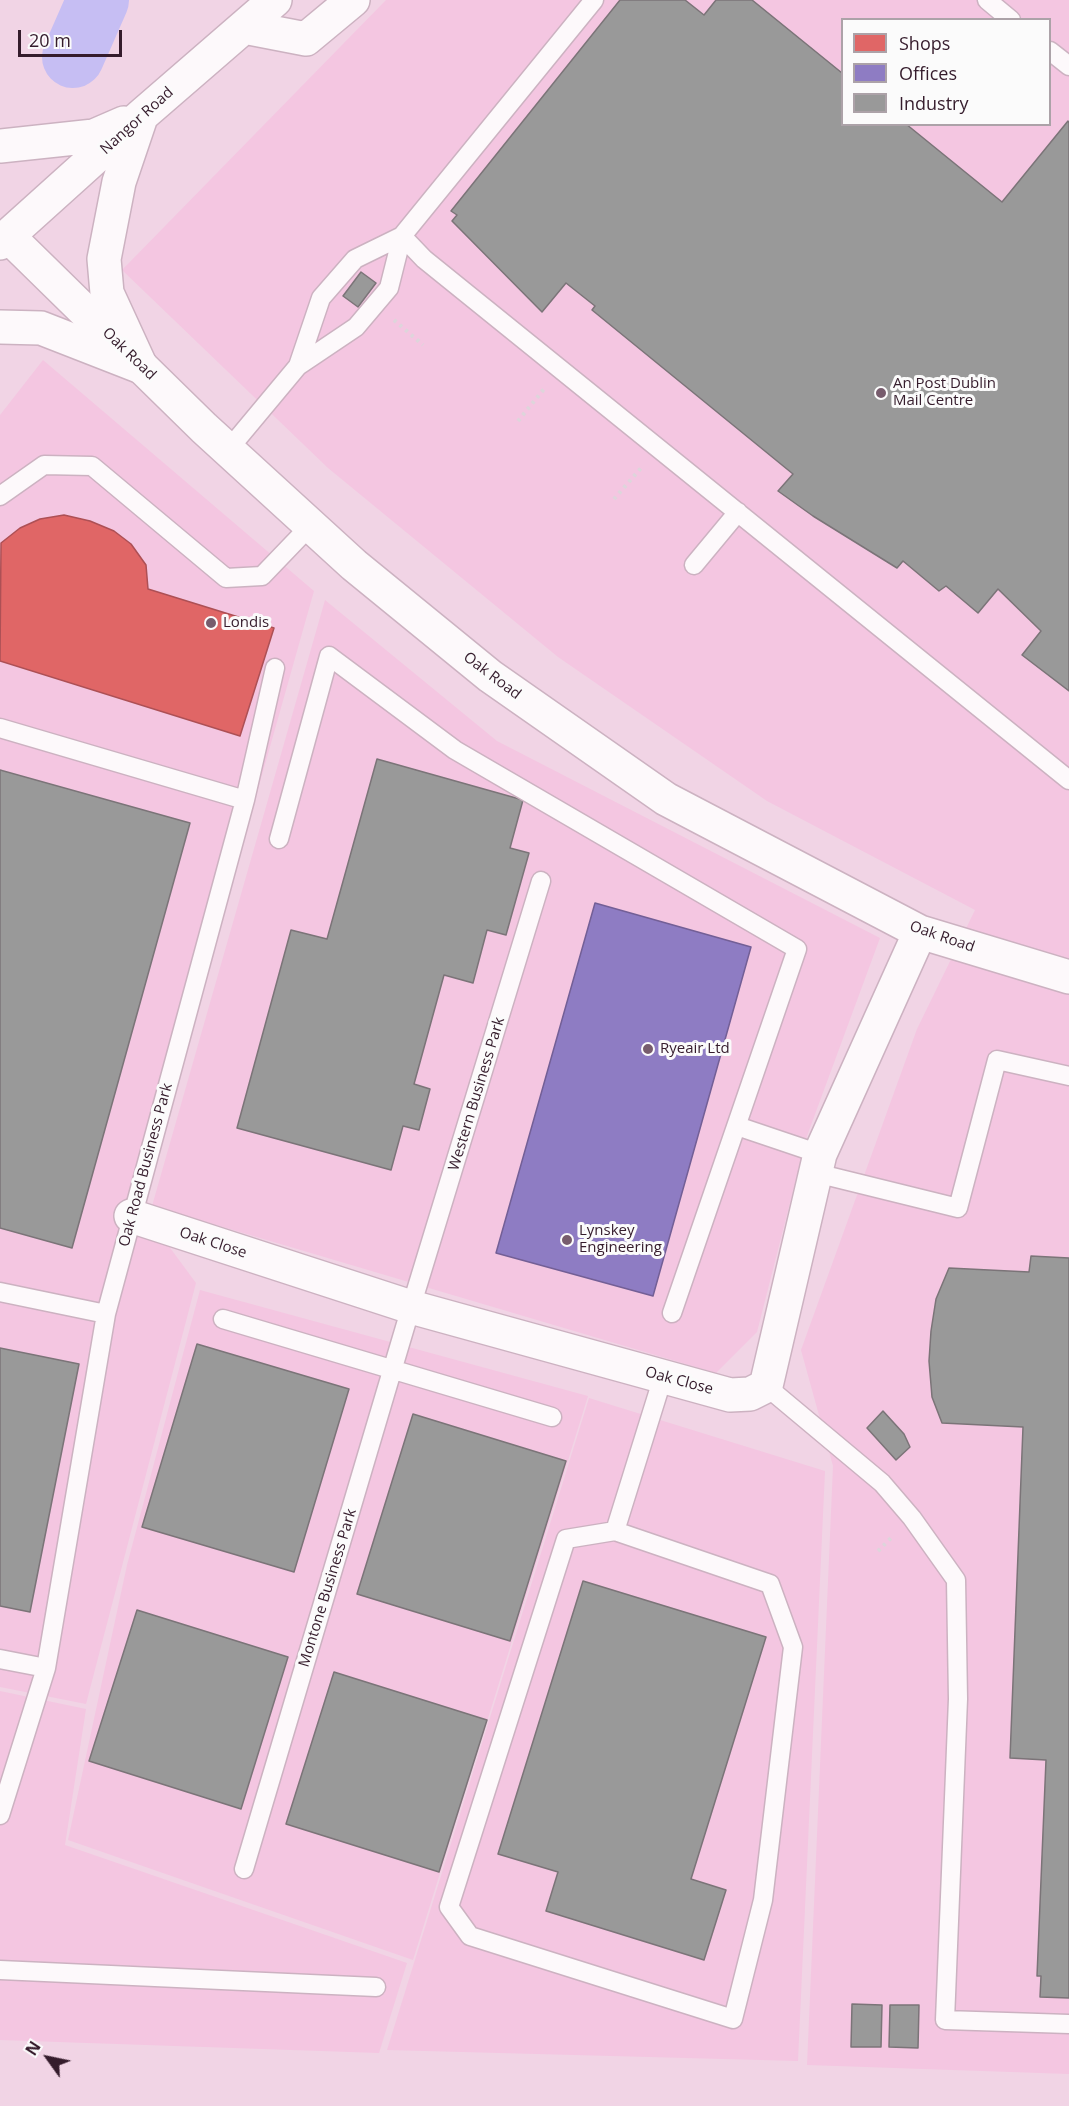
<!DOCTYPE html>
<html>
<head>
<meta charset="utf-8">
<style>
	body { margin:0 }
	#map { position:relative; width:1069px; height:2106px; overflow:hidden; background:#f1d4e5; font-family:"Open Sans",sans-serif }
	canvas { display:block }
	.legend { position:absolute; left:841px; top:18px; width:210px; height:108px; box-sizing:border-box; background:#fbfbfb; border:2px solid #aca2a8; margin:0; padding:8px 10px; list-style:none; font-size:18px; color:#351c2c }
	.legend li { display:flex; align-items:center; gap:12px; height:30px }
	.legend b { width:30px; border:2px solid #aca2a8 }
	.north { position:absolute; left:18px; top:2028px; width:60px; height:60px; -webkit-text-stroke:4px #fbfbfb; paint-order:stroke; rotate:303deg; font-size:16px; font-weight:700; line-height:24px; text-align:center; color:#351c2c }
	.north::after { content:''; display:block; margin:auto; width:21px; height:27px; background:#351c2c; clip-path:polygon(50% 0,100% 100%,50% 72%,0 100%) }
	.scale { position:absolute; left:18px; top:30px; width:104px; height:27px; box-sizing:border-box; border:3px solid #351c2c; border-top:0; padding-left:8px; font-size:18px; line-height:21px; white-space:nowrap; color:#351c2c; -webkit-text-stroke:4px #fbfbfb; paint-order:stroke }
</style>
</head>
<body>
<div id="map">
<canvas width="1069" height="2106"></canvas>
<ul class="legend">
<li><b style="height:16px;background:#e06666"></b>Shops</li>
<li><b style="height:16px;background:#8e7cc3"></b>Offices</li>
<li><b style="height:16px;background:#999"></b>Industry</li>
</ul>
<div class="north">N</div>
<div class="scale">20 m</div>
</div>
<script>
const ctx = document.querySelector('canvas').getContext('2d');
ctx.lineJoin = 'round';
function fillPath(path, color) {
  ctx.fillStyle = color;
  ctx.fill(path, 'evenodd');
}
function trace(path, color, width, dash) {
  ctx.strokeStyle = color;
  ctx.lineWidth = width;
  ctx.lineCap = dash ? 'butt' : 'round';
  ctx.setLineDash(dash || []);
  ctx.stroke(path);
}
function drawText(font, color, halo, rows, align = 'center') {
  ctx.font = font + ' "Open Sans",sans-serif';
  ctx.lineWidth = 6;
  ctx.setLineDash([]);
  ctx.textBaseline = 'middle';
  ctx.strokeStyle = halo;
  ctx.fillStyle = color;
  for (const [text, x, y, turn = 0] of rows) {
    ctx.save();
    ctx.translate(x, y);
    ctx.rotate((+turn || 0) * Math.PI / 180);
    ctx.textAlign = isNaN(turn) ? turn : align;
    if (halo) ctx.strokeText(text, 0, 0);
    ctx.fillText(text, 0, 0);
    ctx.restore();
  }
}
fillPath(new Path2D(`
	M 386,0 L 1069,0 L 1069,2074 L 807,2065 L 833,1466 L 801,1350 L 917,1029 L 975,910 L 767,801 L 558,657 L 328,468 L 122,270 ZM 842,20 L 1050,20 L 1050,124 L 842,124 Z
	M 43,360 L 314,591 L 140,1207 L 196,1283 L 86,1704 L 0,1687 L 0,415 Z
	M 325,600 L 497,741 L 880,938 L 807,1136 L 757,1332 L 716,1373 L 152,1206 Z
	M 200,1290 L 588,1396 L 413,1960 L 68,1840 L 127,1565 Z
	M 589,1398 L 825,1471 L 798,2061 L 387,2050 Z
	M 0,1691 L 86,1709 L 65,1845 L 407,1963 L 379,2053 L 0,2040 Z`), '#f4c6e1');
const shops = new Path2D(`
	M 64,515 L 90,521 L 114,531 L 131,544 L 146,565 L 148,589 L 274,628 L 240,736 L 0,661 L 1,543 L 20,528 L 40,519 Z`);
fillPath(shops, '#e06666');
trace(shops, '#ad5055', 1.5);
const offices = new Path2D(`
	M 595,903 L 751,947 L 653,1296 L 496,1253 Z`);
fillPath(offices, '#8e7cc3');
trace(offices, '#735f96', 1.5);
const industry = new Path2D(`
	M 620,0 L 685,0 L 704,15 L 716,0 L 752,0 L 842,73 L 842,124 L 906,124 L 1002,202 L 1068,121 L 1069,123 L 1069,691 L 1022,655 L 1041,631 L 998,589 L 978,613 L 946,586 L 939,591 L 903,561 L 897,568 L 813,516 L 778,491 L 793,474 L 592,310 L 595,306 L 566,283 L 542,312 L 452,221 L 457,215 L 451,211 Z
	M 361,272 L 376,283 L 358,307 L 343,296 Z
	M 377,759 L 523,800 L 510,848 L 529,853 L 506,935 L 487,930 L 473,983 L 444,975 L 414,1084 L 430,1089 L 419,1130 L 403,1126 L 391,1170 L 237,1128 L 291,930 L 327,939 Z
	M 0,770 L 190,823 L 72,1248 L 0,1228 Z
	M 1031,1256 L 1069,1258 L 1069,1998 L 1040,1997 L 1041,1976 L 1037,1976 L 1046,1760 L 1010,1758 L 1023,1427 L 942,1423 L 932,1397 L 929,1361 L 931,1331 L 936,1299 L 949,1268 L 1029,1272 Z
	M 197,1344 L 349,1389 L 294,1572 L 142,1527 Z
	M 0,1348 L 79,1364 L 30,1612 L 0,1606 Z
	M 883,1411 L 904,1434 L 910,1447 L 896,1460 L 867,1428 Z
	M 413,1414 L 566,1461 L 510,1641 L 357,1594 Z
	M 583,1581 L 766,1637 L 691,1879 L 726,1890 L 704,1960 L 546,1911 L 558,1872 L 498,1854 Z
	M 137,1610 L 288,1657 L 241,1809 L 89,1761 Z
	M 334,1672 L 487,1720 L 439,1872 L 286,1824 Z
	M 852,2004 L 882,2005 L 881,2047 L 851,2047 Z
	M 890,2005 L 919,2005 L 918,2048 L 889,2047 Z`);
fillPath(industry, '#999');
trace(industry, '#7b7478', 1.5);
trace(new Path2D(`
	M 73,57 L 98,0`), '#c6bef3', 62);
const service = new Path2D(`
	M 594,0 L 402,236 L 424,259 L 1069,780
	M 987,0 L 1011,20
	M 1050,51 L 1069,66
	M 228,450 L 298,366 L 356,327 L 389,288 L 402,236 L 355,259 L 321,298 L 298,366
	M 0,496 L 44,465 L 92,466 L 226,578 L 262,576 L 310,526
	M 694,565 L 738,512
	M 0,728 L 245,800
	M 279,839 L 329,656 L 455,750 L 797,949 L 672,1313
	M 737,1126 L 820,1154
	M 816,1173 L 958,1208 L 997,1060 L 1069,1076
	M 0,1292 L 106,1314
	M 223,1319 L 552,1417
	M 766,1386 L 882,1483 L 912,1518 L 956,1580 L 958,1699 L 945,2020 L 1069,2024
	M 615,1531 L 566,1539 L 449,1907 L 470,1936 L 733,2019 L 763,1900 L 793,1647 L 770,1584 L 615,1531 L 663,1377
	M 0,1659 L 46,1668
	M 0,1815 L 46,1668 L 106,1314 L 245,800 L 275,668
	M 244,1869 L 411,1307 L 541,881
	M 0,1970 L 376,1987`);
const minor = new Path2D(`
	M 8,236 L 204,428 L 354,565 L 490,676 L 666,799 L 920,932 L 1069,977
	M 131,1216 L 411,1307 L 730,1395 L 750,1394 L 766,1386 L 820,1154 L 920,932`);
const secondary = new Path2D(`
	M 244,27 L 306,39 L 353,0
	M 141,117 L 119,182 L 104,259 L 107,293 L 141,367
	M 0,146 L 94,136 L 124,123
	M 0,243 L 141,116 L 275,0
	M 0,327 L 41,328 L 141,367`);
trace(service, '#ccb2c1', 21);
trace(minor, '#ccb2c1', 36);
trace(secondary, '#ccb2c1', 36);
trace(new Path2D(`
	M 394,320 L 423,345
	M 518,421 L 544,389
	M 614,499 L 641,468
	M 878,1551 L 892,1537`), '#ded5db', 4, [3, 4.5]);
trace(service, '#fdf9fb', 18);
trace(minor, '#fdf9fb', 33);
trace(secondary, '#fdf9fb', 33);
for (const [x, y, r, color] of [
	[881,393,6,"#775c6d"],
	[211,623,6,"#775c6d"],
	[648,1049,6,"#775c6d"],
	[567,1240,6,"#775c6d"]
]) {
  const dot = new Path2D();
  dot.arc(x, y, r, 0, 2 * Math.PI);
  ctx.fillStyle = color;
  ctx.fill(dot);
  trace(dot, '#fbfbfb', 2);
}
drawText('15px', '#351c2c', '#fbfbfb', [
	["Nangor Road",137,121,-42],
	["Oak Road",129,354,44],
	["Oak Road",492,676,37],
	["Oak Road",942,937,19],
	["Western Business Park",477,1094,-73],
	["Oak Road Business Park",146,1165,-75],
	["Oak Close",213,1243,18],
	["Oak Close",679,1381,15],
	["Montone Business Park",328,1588,-73]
]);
drawText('15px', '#351c2c', '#fbfbfb', [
	["An Post Dublin",893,384],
	["Mail Centre",893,401],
	["Londis",223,623],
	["Ryeair Ltd",660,1049],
	["Lynskey",579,1231],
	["Engineering",579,1248]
], 'left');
</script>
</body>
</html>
